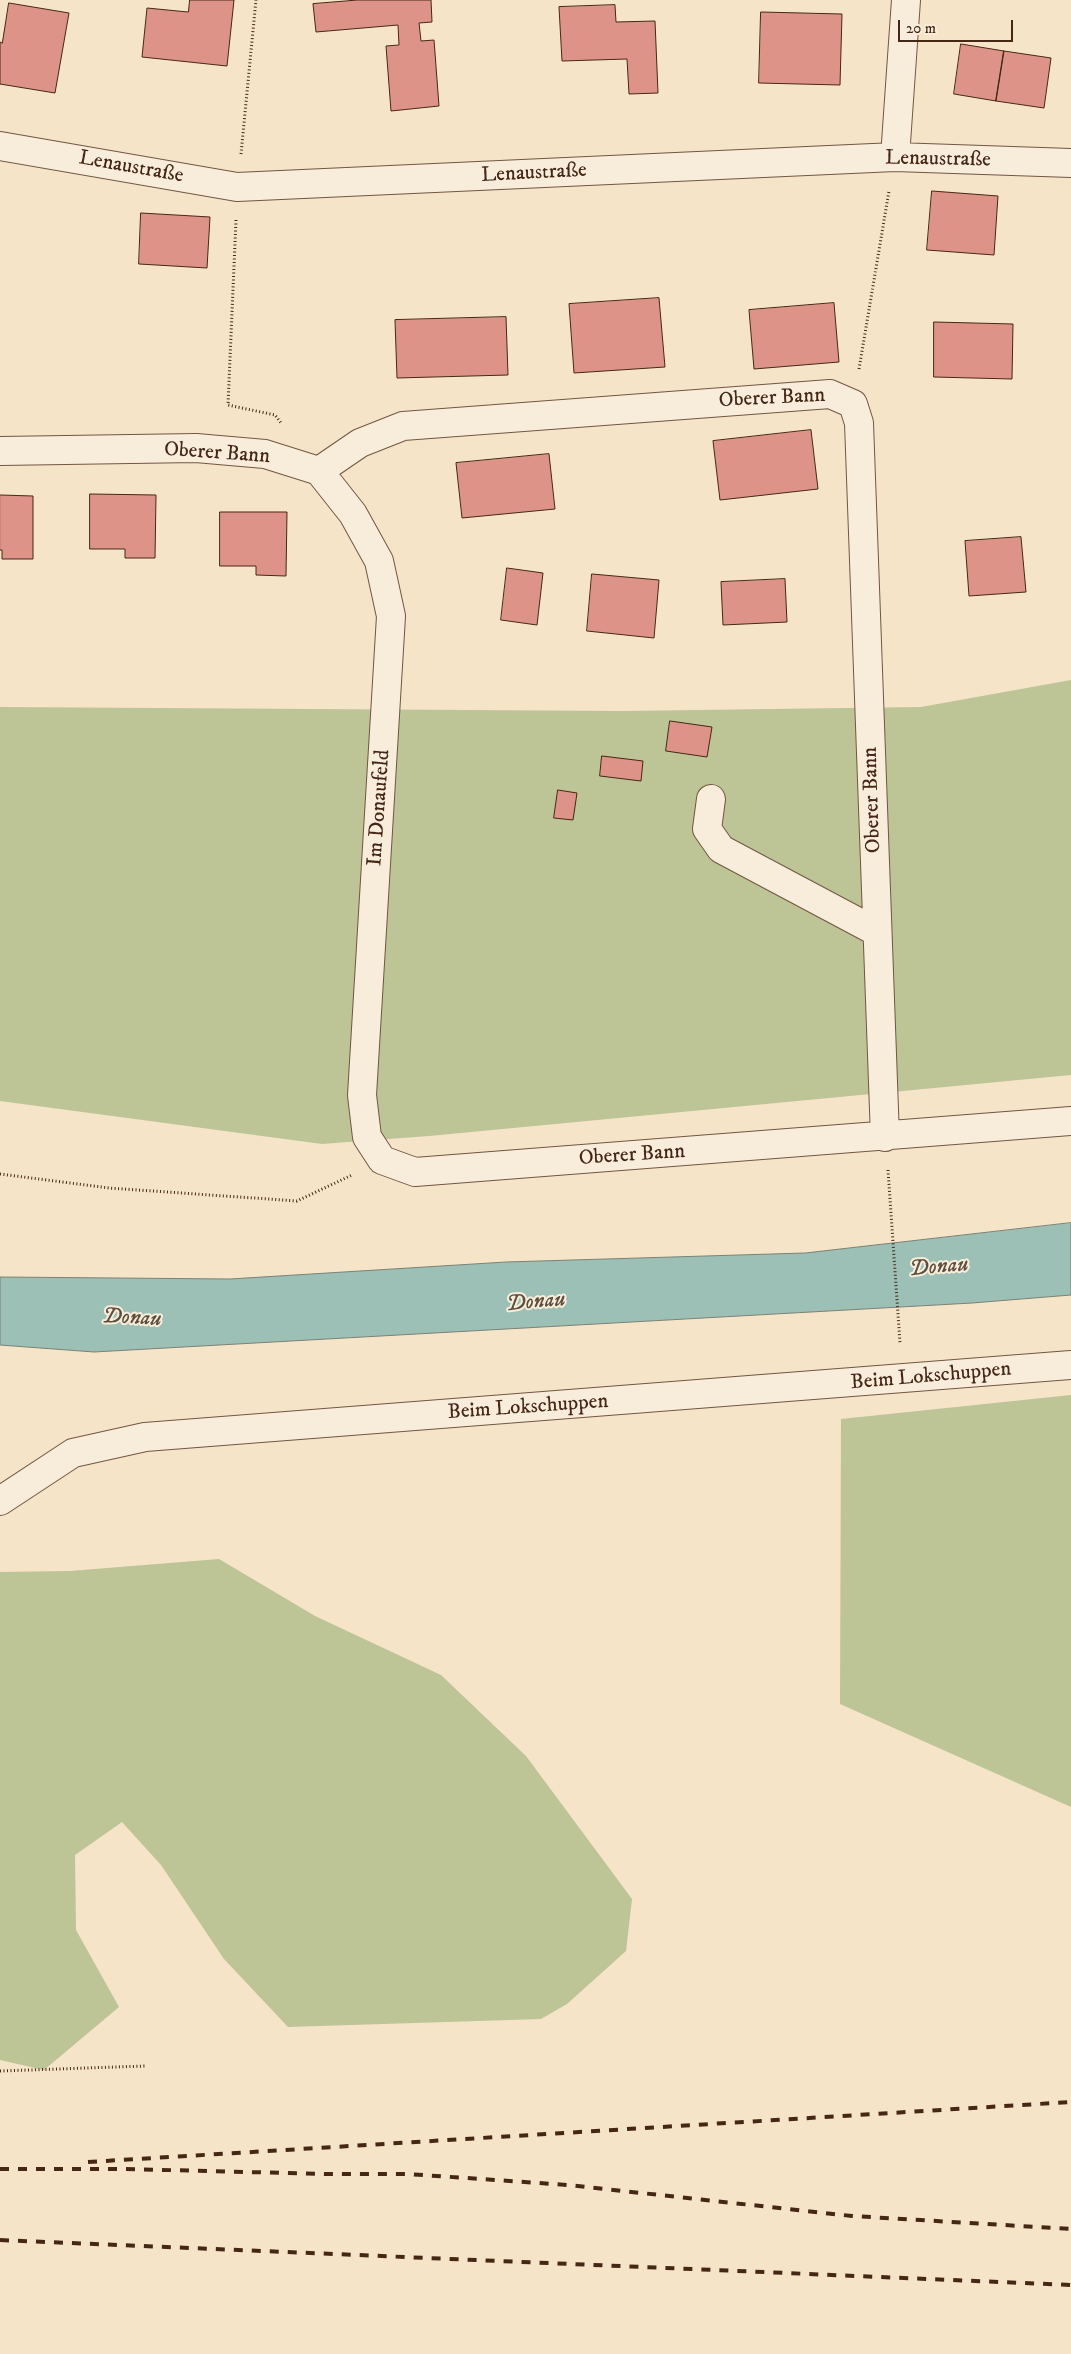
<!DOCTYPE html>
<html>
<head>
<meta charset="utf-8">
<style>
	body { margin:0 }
	#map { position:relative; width:1071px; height:2354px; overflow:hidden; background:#f5e4c8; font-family:"IM FELL DW Pica",serif }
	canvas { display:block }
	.scale { position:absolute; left:898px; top:20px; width:115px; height:22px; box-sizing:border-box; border:2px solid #462715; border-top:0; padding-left:6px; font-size:15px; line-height:18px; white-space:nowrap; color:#462715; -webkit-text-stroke:4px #f8eddb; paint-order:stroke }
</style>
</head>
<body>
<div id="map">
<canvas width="1071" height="2354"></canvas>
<div class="scale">20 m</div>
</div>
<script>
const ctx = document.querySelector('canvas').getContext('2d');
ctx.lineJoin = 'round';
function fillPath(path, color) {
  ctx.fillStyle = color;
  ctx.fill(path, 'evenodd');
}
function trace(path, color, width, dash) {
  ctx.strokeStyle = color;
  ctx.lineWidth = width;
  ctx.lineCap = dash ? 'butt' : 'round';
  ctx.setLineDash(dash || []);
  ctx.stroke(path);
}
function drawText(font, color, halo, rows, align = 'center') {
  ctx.font = font + ' "IM FELL DW Pica",serif';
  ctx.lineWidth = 4;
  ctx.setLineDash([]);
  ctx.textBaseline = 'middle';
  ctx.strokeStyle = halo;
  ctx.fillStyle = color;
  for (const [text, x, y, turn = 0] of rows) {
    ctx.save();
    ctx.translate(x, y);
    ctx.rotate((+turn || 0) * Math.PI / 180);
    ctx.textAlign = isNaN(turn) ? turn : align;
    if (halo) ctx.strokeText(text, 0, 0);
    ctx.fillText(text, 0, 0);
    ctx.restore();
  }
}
fillPath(new Path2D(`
	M 1071,680 L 1071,1075 L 429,1136 L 322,1144 L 0,1101 L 0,707 L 622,711 L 921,707 Z
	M 1071,1395 L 1071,1807 L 840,1704 L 841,1419 Z
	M 219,1559 L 315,1616 L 441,1675 L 526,1756 L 632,1899 L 626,1951 L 567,2004 L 541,2019 L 288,2027 L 224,1959 L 161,1865 L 122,1822 L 75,1855 L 76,1930 L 119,2007 L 44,2070 L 0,2060 L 0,1572 L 70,1571 Z`), '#bdc495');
const water = new Path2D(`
	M 1071,1223 L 1071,1295 L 972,1303 L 94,1352 L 0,1345 L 0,1277 L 230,1279 L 506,1262 L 805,1253 Z`);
fillPath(water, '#9cbfb6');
trace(water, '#7a8276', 1);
const building = new Path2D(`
	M 190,0 L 234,0 L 227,66 L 142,57 L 147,8 L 188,12 Z
	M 358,0 L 431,0 L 432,22 L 419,23 L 421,41 L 434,40 L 439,106 L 391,111 L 386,46 L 399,45 L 398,25 L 316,32 L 313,4 Z
	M 9,3 L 69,13 L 55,93 L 0,84 L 0,42 L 2,43 Z
	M 615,5 L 616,22 L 655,21 L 658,93 L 629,94 L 627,59 L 562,61 L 559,7 Z
	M 761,12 L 842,14 L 840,85 L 759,83 Z
	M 961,44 L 1004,51 L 996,101 L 954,94 Z
	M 1004,51 L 1051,58 L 1044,108 L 996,101 Z
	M 932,191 L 998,196 L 994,255 L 927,250 Z
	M 141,213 L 210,217 L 207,268 L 139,264 Z
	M 659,298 L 665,367 L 574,373 L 569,304 Z
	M 834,303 L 839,362 L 754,369 L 749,310 Z
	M 506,317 L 508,375 L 397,378 L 395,320 Z
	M 934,322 L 1013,324 L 1012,379 L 934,377 Z
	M 811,430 L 818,489 L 720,500 L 713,441 Z
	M 549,454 L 555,509 L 462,518 L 456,463 Z
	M 90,494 L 156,495 L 155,558 L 125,558 L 125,549 L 90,549 Z
	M 0,495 L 33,496 L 33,559 L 2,559 L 2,550 L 0,550 Z
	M 220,512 L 287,512 L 286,576 L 256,575 L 256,566 L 220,566 Z
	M 1021,537 L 1026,592 L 969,596 L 965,541 Z
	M 507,568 L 543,573 L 537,625 L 501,620 Z
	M 592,574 L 659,580 L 654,638 L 587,631 Z
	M 785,579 L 787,622 L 723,625 L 721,582 Z
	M 670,721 L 712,727 L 707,757 L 666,751 Z
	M 602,756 L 643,761 L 641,781 L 600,776 Z
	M 558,790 L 577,793 L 573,820 L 554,818 Z`);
fillPath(building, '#de9388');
trace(building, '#462715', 1);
const minor = new Path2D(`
	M 0,146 L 237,187 L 895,157 L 1071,163
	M 895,157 L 906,0
	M 0,451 L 196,448 L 265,454 L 319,471
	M 319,471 L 353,514 L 379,561 L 391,616 L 362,1095 L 367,1137 L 382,1160 L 415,1172 L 1071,1121
	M 319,471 L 360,443 L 403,426 L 830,394 L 853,404 L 859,423 L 885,1137
	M 711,799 L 707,829 L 721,849 L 877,932
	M 0,1501 L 73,1453 L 145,1437 L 1071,1365`);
trace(minor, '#725642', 30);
trace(new Path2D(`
	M 241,154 L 256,0
	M 236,220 L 228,405 L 275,415 L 281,423
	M 859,369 L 889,191
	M 888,1170 L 900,1343
	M 0,1174 L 109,1188 L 297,1201 L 352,1175
	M 0,2071 L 145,2066`), '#462715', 3, [1, 2.5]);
trace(minor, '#f8eddb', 28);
trace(new Path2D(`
	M 88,2162 L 1071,2102
	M 0,2169 L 126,2169 L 326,2174 L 408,2174 L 568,2185 L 852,2216 L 1071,2229
	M 0,2240 L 1071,2285`), '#462715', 4, [9, 9]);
drawText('21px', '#462715', '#f8eddb', [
	["Lenaustraße",938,160,1],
	["Lenaustraße",131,168,10],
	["Lenaustraße",534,174,-3],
	["Oberer Bann",772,399,-3],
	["Oberer Bann",217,454,4],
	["Oberer Bann",873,800,-92],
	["Im Donaufeld",380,808,-86],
	["Oberer Bann",632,1156,-4],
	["Beim Lokschuppen",931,1377,-5],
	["Beim Lokschuppen",528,1408,-4]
]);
drawText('italic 22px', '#5c4d3d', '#f8eddb', [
	["Donau",939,1268,-5],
	["Donau",536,1303,-5],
	["Donau",132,1319,3]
]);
</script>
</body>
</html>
